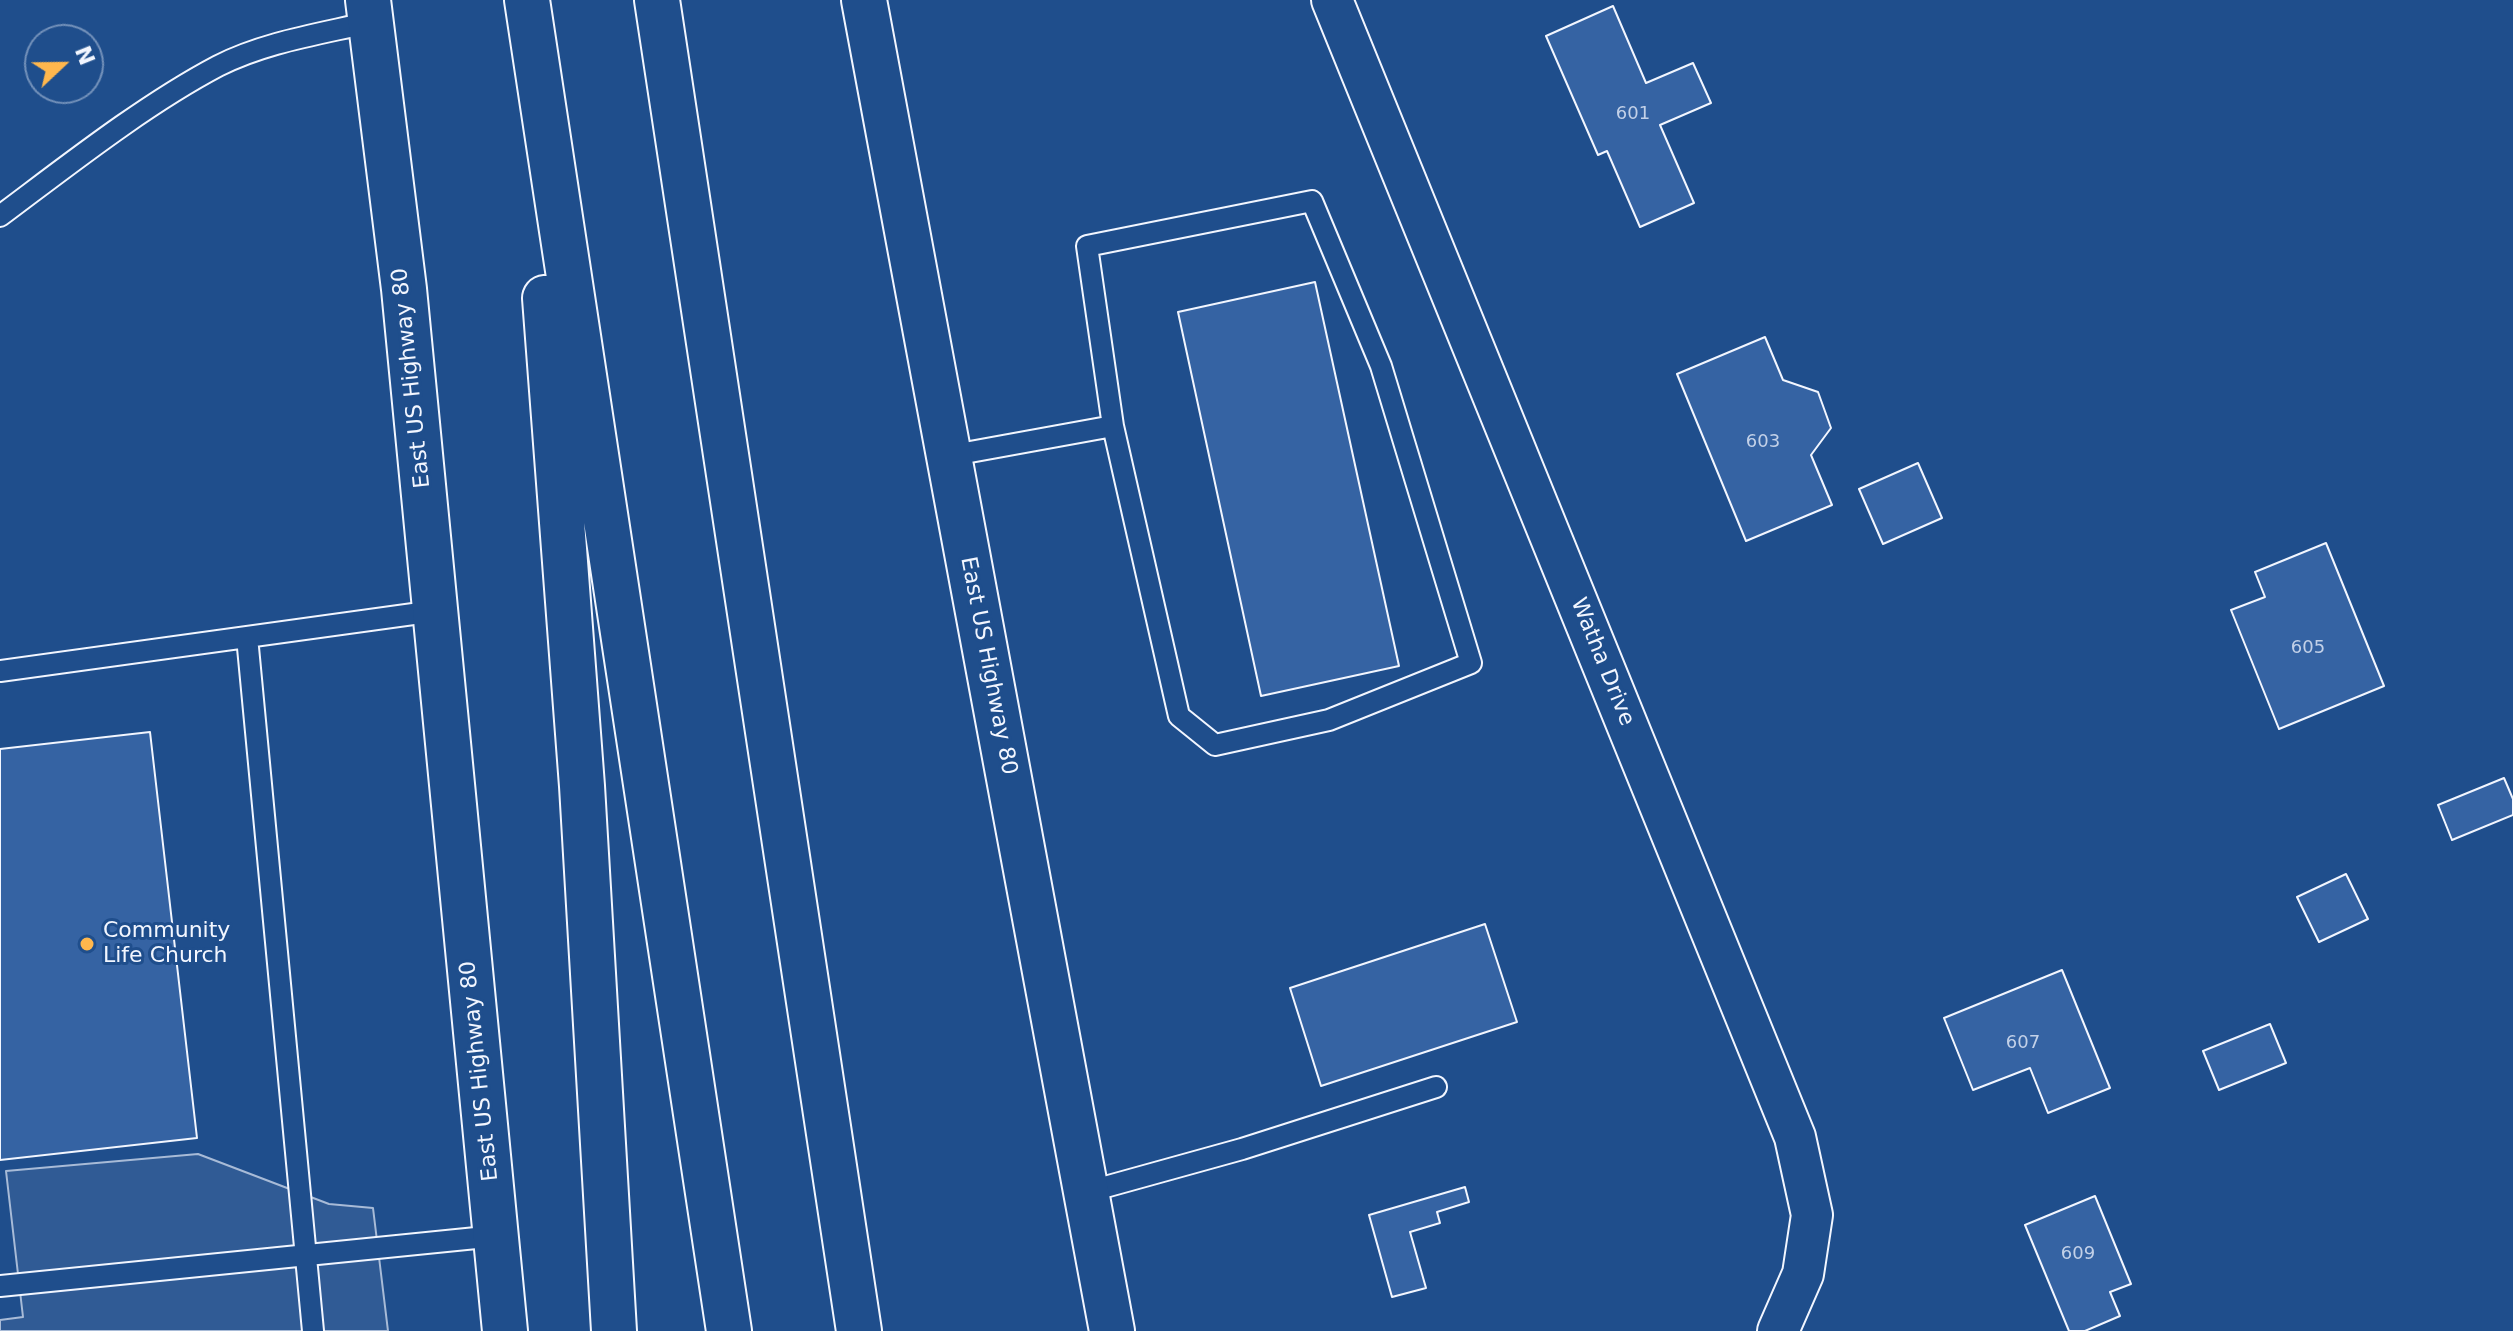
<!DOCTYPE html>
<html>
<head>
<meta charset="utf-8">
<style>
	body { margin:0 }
	#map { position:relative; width:2513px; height:1331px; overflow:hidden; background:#1f4e8c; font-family:"DejaVu Sans",sans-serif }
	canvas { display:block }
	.north { position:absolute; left:24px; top:24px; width:80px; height:80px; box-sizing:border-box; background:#1f4e8c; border:2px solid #7391ba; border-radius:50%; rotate:68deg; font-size:22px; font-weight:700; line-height:32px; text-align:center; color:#f2f6ff }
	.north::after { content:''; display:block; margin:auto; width:28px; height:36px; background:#ffb74d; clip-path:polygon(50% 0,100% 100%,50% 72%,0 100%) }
</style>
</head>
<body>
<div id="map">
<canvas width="2513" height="1331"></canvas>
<div class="north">N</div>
</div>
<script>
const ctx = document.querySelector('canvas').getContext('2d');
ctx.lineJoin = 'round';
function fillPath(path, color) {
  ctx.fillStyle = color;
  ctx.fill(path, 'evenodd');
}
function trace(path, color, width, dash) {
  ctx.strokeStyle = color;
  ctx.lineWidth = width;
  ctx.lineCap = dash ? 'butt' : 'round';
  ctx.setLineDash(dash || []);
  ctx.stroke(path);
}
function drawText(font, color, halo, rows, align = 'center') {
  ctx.font = font + ' "DejaVu Sans",sans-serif';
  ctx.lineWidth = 6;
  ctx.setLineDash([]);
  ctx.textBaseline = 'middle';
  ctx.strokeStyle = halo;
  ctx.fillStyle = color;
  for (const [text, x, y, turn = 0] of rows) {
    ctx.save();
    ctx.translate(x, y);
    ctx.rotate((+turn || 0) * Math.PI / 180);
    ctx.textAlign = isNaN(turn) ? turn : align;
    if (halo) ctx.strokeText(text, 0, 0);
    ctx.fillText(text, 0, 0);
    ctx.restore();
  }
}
const parking = new Path2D(`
	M 198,1154 L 329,1204 L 373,1208 L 388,1331 L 0,1331 L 0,1320 L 23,1317 L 6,1171 Z`);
fillPath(parking, '#305b95');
trace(parking, '#a8bbd7', 2);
const building = new Path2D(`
	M 1613,6 L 1646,83 L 1693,63 L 1711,103 L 1660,125 L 1694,203 L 1640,227 L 1607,151 L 1598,155 L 1546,36 Z
	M 1315,282 L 1399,666 L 1261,696 L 1178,312 Z
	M 1765,337 L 1783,380 L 1818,392 L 1831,428 L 1811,455 L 1832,505 L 1746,541 L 1677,374 Z
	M 1918,463 L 1942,518 L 1883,544 L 1859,489 Z
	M 2326,543 L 2384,686 L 2279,729 L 2231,610 L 2265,597 L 2255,572 Z
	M 150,732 L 197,1138 L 0,1160 L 0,749 Z
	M 2504,778 L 2513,799 L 2513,815 L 2452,840 L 2438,805 Z
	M 2346,874 L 2368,919 L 2319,942 L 2297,897 Z
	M 1485,924 L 1517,1022 L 1321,1086 L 1290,988 Z
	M 2062,970 L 2110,1088 L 2048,1113 L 2030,1068 L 1973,1090 L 1944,1018 Z
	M 2270,1024 L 2286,1063 L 2219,1090 L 2203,1051 Z
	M 1465,1187 L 1469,1202 L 1437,1212 L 1440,1223 L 1410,1232 L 1426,1288 L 1392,1297 L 1369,1215 Z
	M 2095,1196 L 2131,1284 L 2110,1292 L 2120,1316 L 2085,1331 L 2069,1331 L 2025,1225 Z`);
fillPath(building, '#3563a3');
trace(building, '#f2f6ff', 2);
const lane = new Path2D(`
	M 1312,201 L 1381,366 L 1471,663 L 1329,720 L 1215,745 L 1179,716 L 1113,426 L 1087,246 Z
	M 0,216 C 67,166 144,105 218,66 C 265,42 320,34 371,22
	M 948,456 L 1113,426
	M 247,637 L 313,1331
	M 0,671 L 435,611
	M 1087,1192 L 1242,1149 L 1436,1087
	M 0,1286 L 496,1236`);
const street = new Path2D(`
	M 1332,0 L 1795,1137 L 1812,1215 L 1803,1274 L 1778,1331`);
const secondary = new Path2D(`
	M 368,0 L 404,289 L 505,1331
	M 864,0 L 1112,1331`);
const highway = new Path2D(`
	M 527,0 L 729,1331
	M 657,0 L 859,1331
	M 545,298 L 582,786 L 614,1331`);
trace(lane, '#f2f6ff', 24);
trace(street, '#f2f6ff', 44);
trace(secondary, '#f2f6ff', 48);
trace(highway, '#f2f6ff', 48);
trace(lane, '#1f4e8c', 20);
trace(street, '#1f4e8c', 40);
trace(secondary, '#1f4e8c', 44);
trace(highway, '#1f4e8c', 44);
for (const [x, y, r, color] of [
	[87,944,8,"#ffb74d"]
]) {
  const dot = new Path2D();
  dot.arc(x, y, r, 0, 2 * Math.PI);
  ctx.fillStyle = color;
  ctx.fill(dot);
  trace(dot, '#1f4e8c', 3);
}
drawText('18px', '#c3d1e8', null, [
	["601",1633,114],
	["603",1763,442],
	["605",2308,648],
	["607",2023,1043],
	["609",2078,1254]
]);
drawText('22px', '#f2f6ff', '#1f4e8c', [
	["East US Highway 80",412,378,-96],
	["Watha Drive",1602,662,68],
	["East US Highway 80",988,666,79],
	["East US Highway 80",480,1071,-96]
]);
drawText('22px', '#f2f6ff', '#1f4e8c', [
	["Community",103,931],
	["Life Church",103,956]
], 'left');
</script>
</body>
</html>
